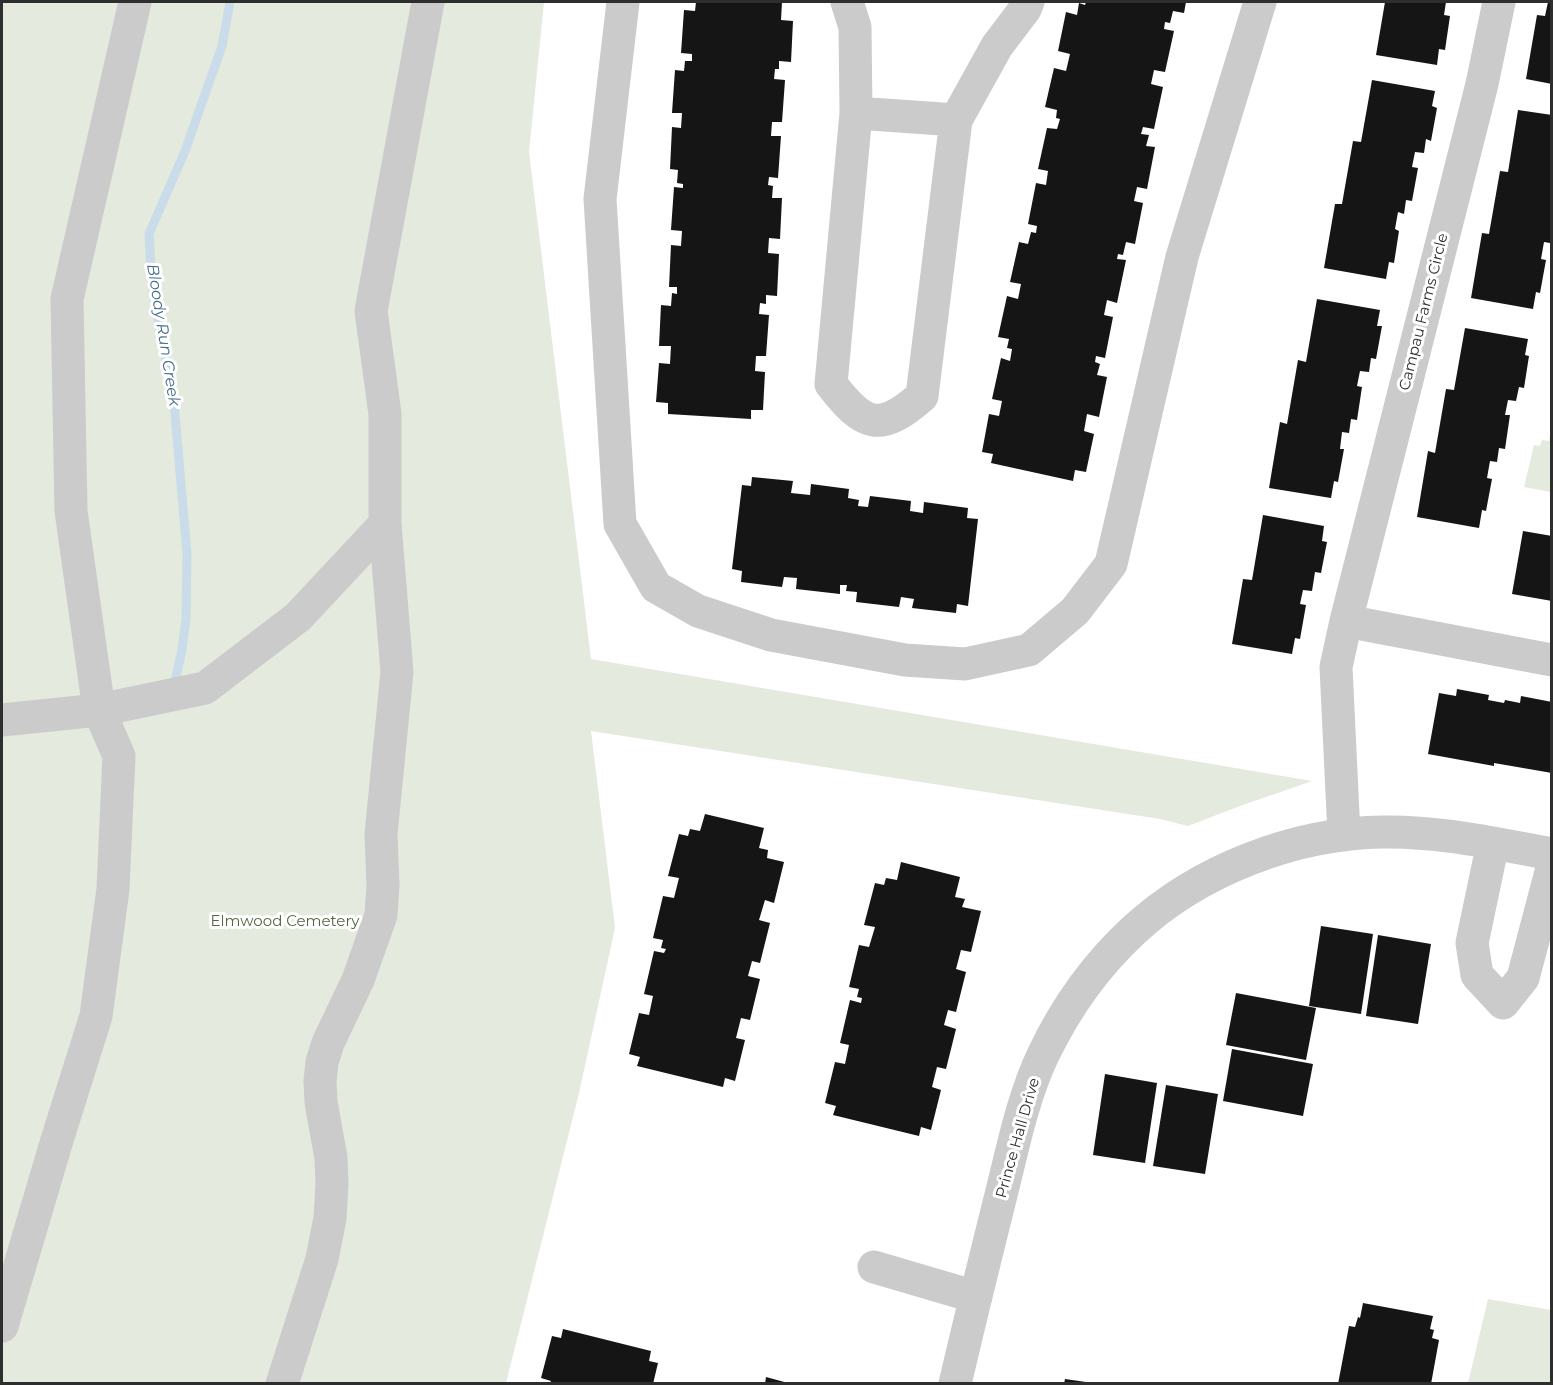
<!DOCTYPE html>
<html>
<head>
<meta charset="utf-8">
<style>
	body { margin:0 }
	#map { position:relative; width:1553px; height:1385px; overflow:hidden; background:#fff; font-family:Montserrat,sans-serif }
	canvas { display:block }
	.frame { position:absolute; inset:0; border:3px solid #2e2e2e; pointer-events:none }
</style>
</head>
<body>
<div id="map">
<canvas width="1553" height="1385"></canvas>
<div class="frame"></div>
</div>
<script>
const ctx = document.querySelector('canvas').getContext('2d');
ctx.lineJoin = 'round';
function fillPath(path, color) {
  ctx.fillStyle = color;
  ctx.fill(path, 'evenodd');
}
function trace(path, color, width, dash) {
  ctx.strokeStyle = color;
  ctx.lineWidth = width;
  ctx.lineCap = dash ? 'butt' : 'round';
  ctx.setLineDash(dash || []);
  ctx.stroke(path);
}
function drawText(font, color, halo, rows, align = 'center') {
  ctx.font = font + ' Montserrat,sans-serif';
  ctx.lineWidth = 6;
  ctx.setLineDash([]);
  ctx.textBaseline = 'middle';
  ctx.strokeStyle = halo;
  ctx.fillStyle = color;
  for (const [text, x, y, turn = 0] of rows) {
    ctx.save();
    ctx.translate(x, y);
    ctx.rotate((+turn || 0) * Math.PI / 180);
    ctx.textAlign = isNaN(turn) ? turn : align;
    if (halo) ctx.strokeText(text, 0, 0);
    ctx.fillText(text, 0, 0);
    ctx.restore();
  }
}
fillPath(new Path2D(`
	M 2,2 L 544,2 L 529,152 L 591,659 L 1312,781 L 1240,806 L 1188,826 L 1160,819 L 591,731 L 615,928 L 579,1093 L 506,1383 L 2,1384 Z
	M 1551,430 L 1551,492 L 1524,487 L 1534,445 L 1540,446 L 1542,440 L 1549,441 Z
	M 1488,1299 L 1551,1310 L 1551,1383 L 1468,1383 Z`), '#e4eadd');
trace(new Path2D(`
	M 175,681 L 182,650 L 186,619 L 187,554 L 174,403 L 152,285 L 149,234 L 185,151 L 222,46 L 230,2`), '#cadce9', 9);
fillPath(new Path2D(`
	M 696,2 L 782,2 L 781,20 L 793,21 L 791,62 L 779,61 L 779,69 L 775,69 L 774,79 L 785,80 L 782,122 L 772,122 L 771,136 L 781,136 L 778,178 L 769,177 L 768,185 L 773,186 L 772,198 L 782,198 L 780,239 L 769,238 L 768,253 L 779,254 L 777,296 L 766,295 L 766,304 L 760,303 L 759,314 L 769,315 L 766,356 L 756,356 L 755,371 L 765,372 L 763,410 L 751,410 L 751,419 L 668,414 L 668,403 L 656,402 L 659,363 L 670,364 L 671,346 L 659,346 L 661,305 L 671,306 L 672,293 L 677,294 L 677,287 L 669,287 L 671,245 L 681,246 L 682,231 L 671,230 L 674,187 L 683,188 L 683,184 L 677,183 L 678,170 L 670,169 L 672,127 L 681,128 L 682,113 L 672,113 L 675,70 L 684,71 L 685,61 L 692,61 L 692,54 L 681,53 L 684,10 L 695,11 Z
	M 1086,2 L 1186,2 L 1184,13 L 1173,11 L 1170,23 L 1165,22 L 1164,29 L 1174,31 L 1165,72 L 1154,70 L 1151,84 L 1163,87 L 1154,129 L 1143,127 L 1141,134 L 1149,135 L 1146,146 L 1155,147 L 1147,189 L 1137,187 L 1134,201 L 1143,203 L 1135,244 L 1126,242 L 1123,255 L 1118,254 L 1117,259 L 1126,260 L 1117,303 L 1107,300 L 1104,315 L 1113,317 L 1105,358 L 1096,356 L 1095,362 L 1100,364 L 1097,375 L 1107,377 L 1099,417 L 1087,414 L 1084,431 L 1094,434 L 1086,472 L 1075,470 L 1073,481 L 991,463 L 993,454 L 982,452 L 989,414 L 999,416 L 1002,401 L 992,399 L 1001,358 L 1010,361 L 1012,349 L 1007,348 L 1009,339 L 998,337 L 1007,296 L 1018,299 L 1021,284 L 1010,282 L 1019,242 L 1028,244 L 1031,232 L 1036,233 L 1037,226 L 1028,224 L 1036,183 L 1046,185 L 1048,171 L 1038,169 L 1047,128 L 1057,129 L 1060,119 L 1056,118 L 1057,110 L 1045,107 L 1054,68 L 1066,71 L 1070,54 L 1058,51 L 1066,12 L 1077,15 L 1079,3 L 1085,5 Z
	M 1385,2 L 1446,2 L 1444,15 L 1450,16 L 1445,50 L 1439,49 L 1437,65 L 1376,55 Z
	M 1548,2 L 1552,2 L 1552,84 L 1526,79 L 1537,15 L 1545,16 Z
	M 1372,80 L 1435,91 L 1432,106 L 1437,108 L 1431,141 L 1426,139 L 1424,153 L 1415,152 L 1412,167 L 1418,168 L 1412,201 L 1406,200 L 1404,214 L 1398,212 L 1395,229 L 1399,231 L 1394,263 L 1389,262 L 1386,279 L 1324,268 L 1335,204 L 1342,204 L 1353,141 L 1361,142 Z
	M 1518,110 L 1552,115 L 1552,236 L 1550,243 L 1544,242 L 1541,259 L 1546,260 L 1540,293 L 1536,292 L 1533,309 L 1471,298 L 1482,233 L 1489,234 L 1500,171 L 1508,172 Z
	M 1317,299 L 1380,310 L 1377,326 L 1382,326 L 1376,359 L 1371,358 L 1369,372 L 1360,371 L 1357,386 L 1362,387 L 1357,420 L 1351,419 L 1349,433 L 1342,432 L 1340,449 L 1344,449 L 1338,482 L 1334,481 L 1331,498 L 1269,488 L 1280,422 L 1287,424 L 1298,360 L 1306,362 Z
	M 1465,328 L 1528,339 L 1525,355 L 1529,356 L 1524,388 L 1519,387 L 1516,401 L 1508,400 L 1505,415 L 1510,415 L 1505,449 L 1499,448 L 1497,462 L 1490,461 L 1487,478 L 1492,479 L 1486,511 L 1482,510 L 1479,528 L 1417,517 L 1428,451 L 1435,453 L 1446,389 L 1454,390 Z
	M 752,477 L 793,481 L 791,493 L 810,495 L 811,484 L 849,489 L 848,498 L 859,500 L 858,506 L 868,507 L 870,496 L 911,501 L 910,511 L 923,513 L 924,502 L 968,508 L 967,518 L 978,519 L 968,606 L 957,604 L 956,613 L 912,608 L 914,599 L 901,597 L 899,607 L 856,602 L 857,592 L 846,591 L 847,585 L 840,585 L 840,594 L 796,589 L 797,578 L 784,577 L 782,587 L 741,582 L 742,571 L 732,569 L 742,485 L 751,486 Z
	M 1263,515 L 1324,526 L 1322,541 L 1327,542 L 1321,573 L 1315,572 L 1312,591 L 1303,590 L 1300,604 L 1306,605 L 1300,639 L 1295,638 L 1292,654 L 1232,644 L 1243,579 L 1252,580 Z
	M 1523,531 L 1552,536 L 1552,601 L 1512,594 Z
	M 1457,689 L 1489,695 L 1488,700 L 1504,703 L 1505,700 L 1520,703 L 1521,696 L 1552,702 L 1552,773 L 1494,763 L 1494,766 L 1428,754 L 1439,693 L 1456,696 Z
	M 705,814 L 764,828 L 759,848 L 768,850 L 767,858 L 784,862 L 774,903 L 765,900 L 759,920 L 770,923 L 760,963 L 752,961 L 748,976 L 760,979 L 750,1020 L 741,1018 L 736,1038 L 745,1040 L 735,1081 L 725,1078 L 723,1087 L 637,1066 L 640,1057 L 629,1054 L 639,1013 L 649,1015 L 653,996 L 644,994 L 654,951 L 664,953 L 666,949 L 661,948 L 663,940 L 653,938 L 663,896 L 674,898 L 679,878 L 668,876 L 679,834 L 688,836 L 690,829 L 700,831 Z
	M 901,862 L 960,877 L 955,897 L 965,899 L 962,907 L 981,911 L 971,952 L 961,950 L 956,969 L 966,972 L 956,1012 L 948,1010 L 944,1025 L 956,1029 L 946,1069 L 937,1067 L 932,1087 L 941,1090 L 931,1130 L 921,1127 L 919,1136 L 833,1115 L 836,1106 L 825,1103 L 835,1062 L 845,1064 L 849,1045 L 840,1043 L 850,1000 L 861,1003 L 862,998 L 857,997 L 859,989 L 849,987 L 859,945 L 869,947 L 875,927 L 864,925 L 875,883 L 884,885 L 886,878 L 897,880 Z
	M 1321,926 L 1373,934 L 1361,1014 L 1309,1006 Z
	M 1378,935 L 1431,944 L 1418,1024 L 1366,1016 Z
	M 1236,993 L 1316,1008 L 1306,1060 L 1226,1045 Z
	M 1232,1049 L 1313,1064 L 1303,1116 L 1223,1101 Z
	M 1105,1074 L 1157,1083 L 1145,1163 L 1093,1155 Z
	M 1166,1085 L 1218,1094 L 1205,1174 L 1153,1166 Z
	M 1363,1303 L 1433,1316 L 1430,1329 L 1434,1330 L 1432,1338 L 1439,1340 L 1431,1384 L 1338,1384 L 1349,1326 L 1355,1327 L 1358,1317 L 1360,1318 Z
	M 563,1329 L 651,1351 L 649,1361 L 658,1363 L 653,1384 L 550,1384 L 551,1381 L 541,1378 L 552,1336 L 561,1338 Z
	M 766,1377 L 788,1383 L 788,1384 L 765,1384 Z
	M 1065,1379 L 1086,1382 L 1086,1384 L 1064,1384 Z`), '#151515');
trace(new Path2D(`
	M 623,2 L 600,199 L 620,524 L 656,587 L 698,611 L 771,635 L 905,660 L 965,664 L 1029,650 L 1075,611 L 1111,564 L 1182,257 L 1260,2
	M 847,2 L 855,27 L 856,113 L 831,384 C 864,427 880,433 922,396 L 956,120
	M 856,113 L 956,120 L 997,46 L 1025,9 L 1028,2
	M 1346,621 L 1552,660
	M 2,720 L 99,710 L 205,688 L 298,617 L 385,524
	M 1344,835 L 1336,667 L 1346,621 L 1482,84 L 1499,2
	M 1493,843 L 1472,943 L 1477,975 L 1503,1003 L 1523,978 L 1552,868
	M 874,1267 L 976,1297
	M 2,1326 L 57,1140 L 96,1016 L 113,889 L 119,756 L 99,710 L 71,511 L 67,299 L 135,2
	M 282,1384 L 322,1259 L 330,1218 L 332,1184 L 331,1158 L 321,1102 L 320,1081 L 322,1062 L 328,1043 L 358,980 L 381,915 L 383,885 L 381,834 L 397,672 L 385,524 L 385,414 L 371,311 L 428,2
	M 955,1384 C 970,1319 986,1255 1002,1191 C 1013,1147 1023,1097 1043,1055 C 1065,1009 1096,965 1134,930 C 1199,870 1295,833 1383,832 C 1440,831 1496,844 1552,854`), '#cbcbcb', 33);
drawText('15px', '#2e2e2e', '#fff', [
	["Campau Farms Circle",1424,312,-76],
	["Prince Hall Drive",1018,1138,-74]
]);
drawText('15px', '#50673f', '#fff', [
	["Elmwood Cemetery",285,922]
]);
drawText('italic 16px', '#426b8a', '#fff', [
	["Bloody Run Creek",163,335,81]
]);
</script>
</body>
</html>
